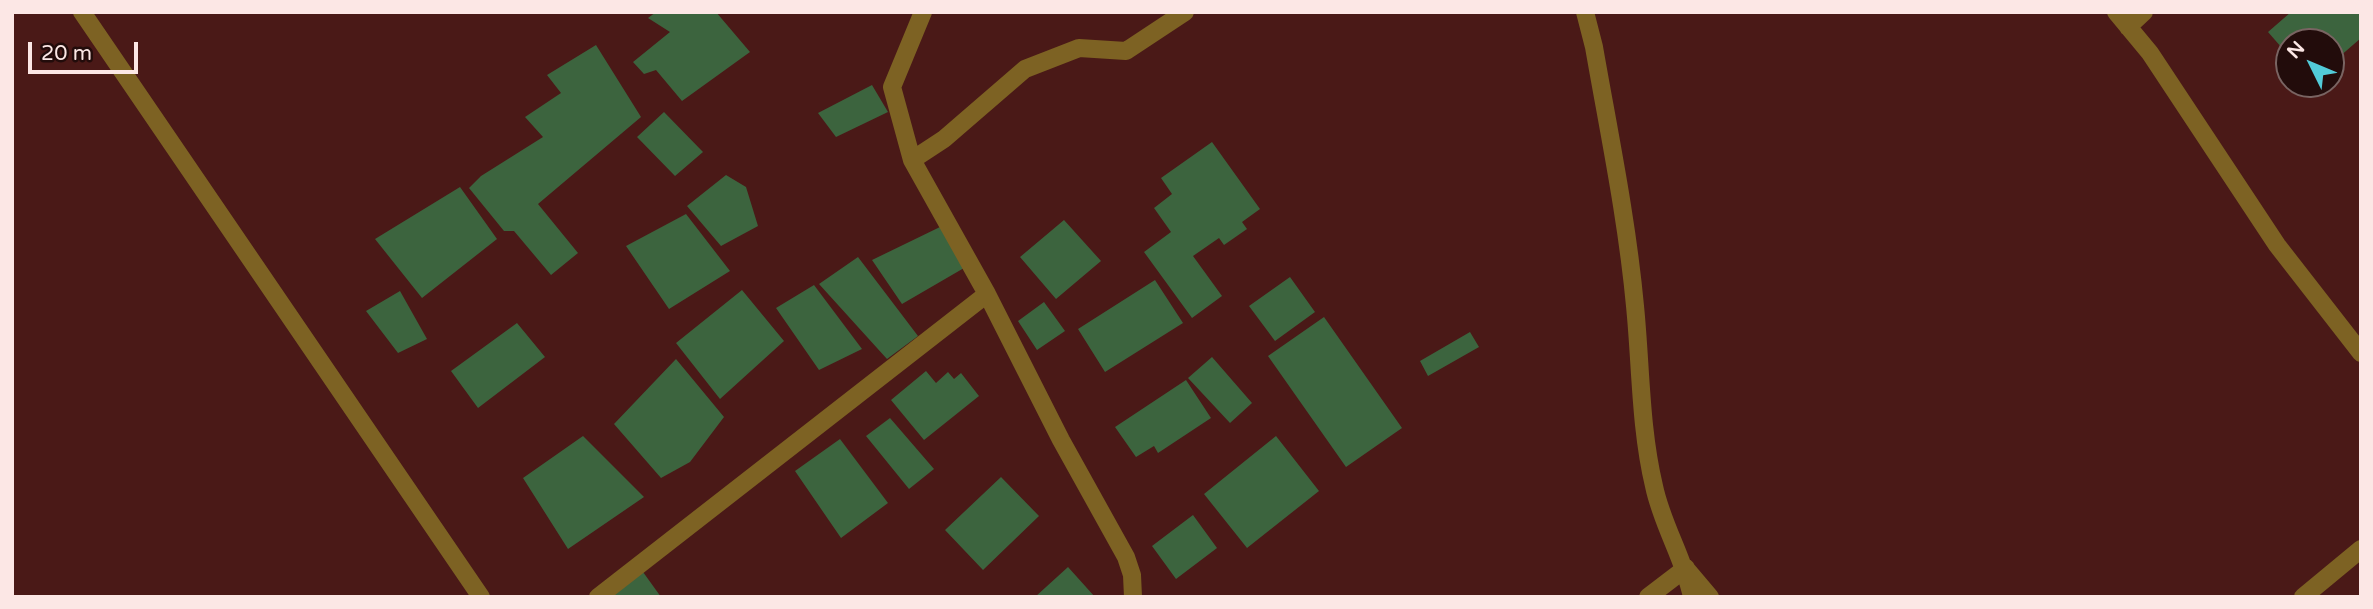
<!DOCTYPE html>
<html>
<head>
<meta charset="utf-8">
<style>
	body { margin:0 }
	#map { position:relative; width:2373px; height:609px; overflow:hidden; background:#4a1917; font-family:"Varela Round",sans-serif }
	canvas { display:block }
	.frame { position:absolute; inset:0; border:14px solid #fce7e5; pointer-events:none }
	.north { position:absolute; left:2275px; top:28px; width:70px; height:70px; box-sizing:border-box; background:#220c0b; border:2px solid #796462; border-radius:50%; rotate:313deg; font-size:19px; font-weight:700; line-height:28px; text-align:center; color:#fce7e5 }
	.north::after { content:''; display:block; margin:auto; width:24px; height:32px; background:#52cbd8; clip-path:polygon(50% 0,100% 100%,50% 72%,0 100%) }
	.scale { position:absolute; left:28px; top:42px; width:110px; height:32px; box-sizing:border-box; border:4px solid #fce7e5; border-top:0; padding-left:9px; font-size:21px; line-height:24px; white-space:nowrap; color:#fce7e5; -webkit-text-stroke:5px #220c0b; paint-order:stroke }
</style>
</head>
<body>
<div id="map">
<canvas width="2373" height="609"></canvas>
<div class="frame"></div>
<div class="north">N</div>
<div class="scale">20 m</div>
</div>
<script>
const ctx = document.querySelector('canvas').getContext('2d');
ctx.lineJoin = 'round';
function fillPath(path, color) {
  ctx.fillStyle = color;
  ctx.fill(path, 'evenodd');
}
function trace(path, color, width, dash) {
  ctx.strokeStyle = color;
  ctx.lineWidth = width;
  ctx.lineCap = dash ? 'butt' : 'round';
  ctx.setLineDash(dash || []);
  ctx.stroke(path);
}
fillPath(new Path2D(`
	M 656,12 L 716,12 L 750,52 L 682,101 L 656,70 L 644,74 L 633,62 L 670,32 L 648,18 Z
	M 2291,12 L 2361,12 L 2361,38 L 2331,64 L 2331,42 L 2289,42 L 2289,56 L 2268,32 Z
	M 596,45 L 641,117 L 538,204 L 578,253 L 551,275 L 514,231 L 504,231 L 469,188 L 481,176 L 543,137 L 525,117 L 561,93 L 547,75 Z
	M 872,85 L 888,112 L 836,137 L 818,113 Z
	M 664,112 L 703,152 L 675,176 L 637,137 Z
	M 1212,142 L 1260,209 L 1242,222 L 1247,229 L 1224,245 L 1219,238 L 1193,256 L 1222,296 L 1192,318 L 1144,252 L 1171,232 L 1154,208 L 1172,194 L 1161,178 Z
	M 726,175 L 746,187 L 758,226 L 721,246 L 687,206 Z
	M 460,187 L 497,239 L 422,298 L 375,239 Z
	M 686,214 L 730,271 L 669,309 L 626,246 Z
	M 1064,220 L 1101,261 L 1056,299 L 1020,257 Z
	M 940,227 L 964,268 L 902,304 L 872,260 Z
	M 858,257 L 918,336 L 887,359 L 819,284 Z
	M 1290,277 L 1315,312 L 1275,341 L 1249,306 Z
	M 1155,280 L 1183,323 L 1105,372 L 1078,329 Z
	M 814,285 L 862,349 L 819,370 L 776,308 Z
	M 742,290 L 784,341 L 720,399 L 676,343 Z
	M 400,291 L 427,339 L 398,353 L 366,311 Z
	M 1044,302 L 1065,331 L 1037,350 L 1018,321 Z
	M 1324,317 L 1402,428 L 1346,467 L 1268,356 Z
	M 517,323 L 545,357 L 478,408 L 451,371 Z
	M 1470,332 L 1479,347 L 1428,376 L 1420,361 Z
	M 1212,357 L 1252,403 L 1230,423 L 1188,378 Z
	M 676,359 L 724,417 L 690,462 L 661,478 L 614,424 Z
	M 926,371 L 936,383 L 948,372 L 954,379 L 961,373 L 979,396 L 924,440 L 891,400 Z
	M 1186,380 L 1211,418 L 1158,453 L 1154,446 L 1136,457 L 1115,427 Z
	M 890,418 L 934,469 L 909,489 L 866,436 Z
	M 583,436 L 644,497 L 568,549 L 523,478 Z
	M 1276,436 L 1319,491 L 1247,548 L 1204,494 Z
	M 840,439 L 888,503 L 841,538 L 795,471 Z
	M 1001,477 L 1039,516 L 983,570 L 945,530 Z
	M 1193,515 L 1217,548 L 1176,579 L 1152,546 Z
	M 638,565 L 661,597 L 608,597 Z
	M 1068,567 L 1095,597 L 1035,597 Z`), '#3c643e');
trace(new Path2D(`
	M 82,12 L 481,597
	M 923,12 L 892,87 L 912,160 L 987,294 L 1061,440 L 1126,557 L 1132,575 L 1133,597
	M 1585,12 L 1594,47 C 1609,133 1627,219 1635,306 C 1641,366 1640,427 1654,486 C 1662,525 1684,558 1692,597
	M 2116,12 L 2150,53 L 2277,245 L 2361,353
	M 2128,27 L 2144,12
	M 912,160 L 944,139 L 1025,69 L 1079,48 L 1126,51 L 1185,12
	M 1688,571 L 1710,597
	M 598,597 L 987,294
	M 1648,597 L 1686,568
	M 2303,597 L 2361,549`), '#7d6223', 18);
</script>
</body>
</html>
